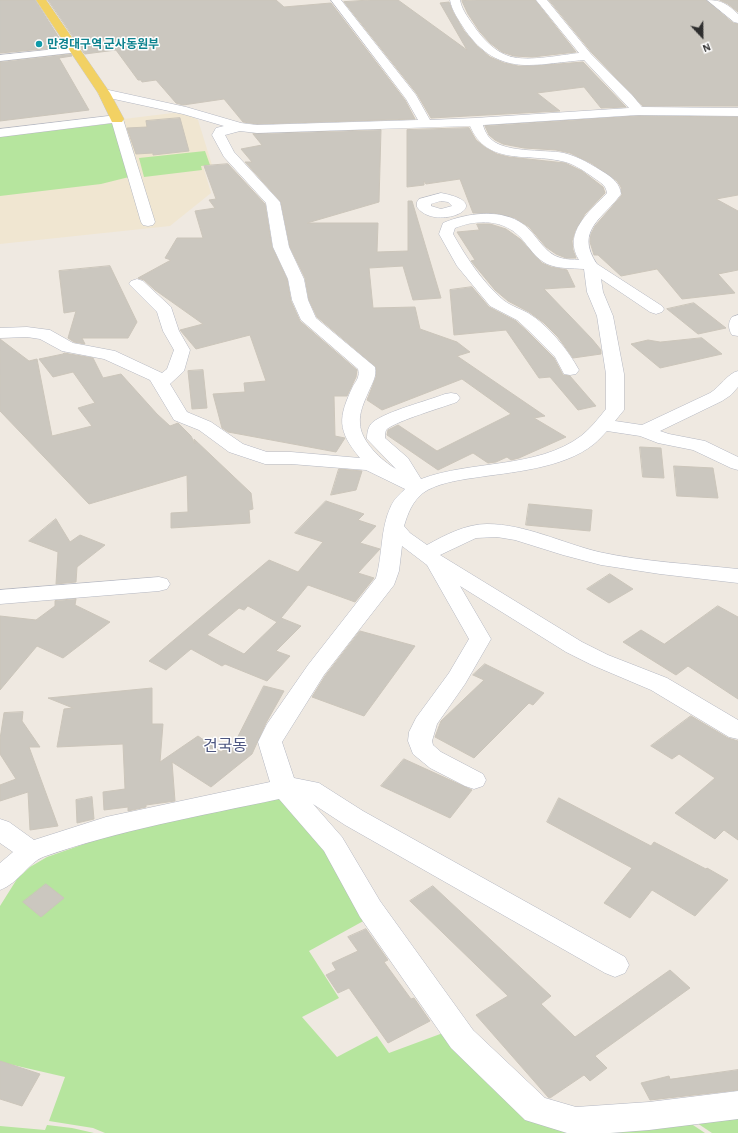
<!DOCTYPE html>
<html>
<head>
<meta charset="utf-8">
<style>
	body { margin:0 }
	#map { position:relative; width:738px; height:1133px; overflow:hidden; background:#efe9e1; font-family:"Alegreya Sans",sans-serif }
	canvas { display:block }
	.north { position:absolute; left:682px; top:16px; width:40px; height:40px; -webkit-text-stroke:3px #fff; paint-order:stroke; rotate:158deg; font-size:11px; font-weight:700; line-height:16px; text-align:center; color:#2e2e2e }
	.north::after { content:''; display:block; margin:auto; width:14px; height:18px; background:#2e2e2e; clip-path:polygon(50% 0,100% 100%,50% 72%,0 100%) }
</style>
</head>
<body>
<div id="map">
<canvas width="738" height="1133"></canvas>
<div class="north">N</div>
</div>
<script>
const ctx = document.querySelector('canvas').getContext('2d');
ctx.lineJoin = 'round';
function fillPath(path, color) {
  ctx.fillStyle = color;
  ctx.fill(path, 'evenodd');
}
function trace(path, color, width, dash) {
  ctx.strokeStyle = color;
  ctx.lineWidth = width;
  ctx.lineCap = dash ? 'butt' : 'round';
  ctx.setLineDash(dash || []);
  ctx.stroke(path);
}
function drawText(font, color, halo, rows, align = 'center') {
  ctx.font = font + ' "Alegreya Sans","Noto Sans KR",sans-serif';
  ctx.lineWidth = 3;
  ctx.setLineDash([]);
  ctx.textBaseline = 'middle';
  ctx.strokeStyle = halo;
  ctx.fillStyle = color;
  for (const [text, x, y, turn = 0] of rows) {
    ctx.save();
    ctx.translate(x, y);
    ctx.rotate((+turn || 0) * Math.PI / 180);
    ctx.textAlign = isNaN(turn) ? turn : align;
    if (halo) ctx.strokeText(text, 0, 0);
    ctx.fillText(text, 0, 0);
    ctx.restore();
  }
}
fillPath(new Path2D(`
	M 173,113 L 188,115 L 198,120 L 212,165 L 203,166 L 211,193 L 170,226 L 0,244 L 0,134 Z`), '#f0e6d1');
fillPath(new Path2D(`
	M 114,123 L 129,177 L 101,184 L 0,196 L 0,137 Z
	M 205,151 L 210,165 L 201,166 L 202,170 L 144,177 L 139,158 Z
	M 285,795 L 330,849 L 367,919 L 309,951 L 339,998 L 302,1017 L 337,1057 L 377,1036 L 389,1053 L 451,1030 L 526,1106 L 661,1120 L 693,1125 L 705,1133 L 105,1133 L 93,1128 L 49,1121 L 65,1077 L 0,1062 L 0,906 L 17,879 L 30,867 L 47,857 L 116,833 Z
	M 738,1112 L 738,1133 L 712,1133 L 694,1121 Z
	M 47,1125 L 72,1128 L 94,1133 L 0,1133 L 0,1126 L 45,1130 Z`), '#b6e59e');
const building = new Path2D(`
	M 0,0 L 35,0 L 65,47 L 0,53 Z
	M 48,0 L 276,0 L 284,7 L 331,3 L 405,100 L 415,119 L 257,124 L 243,122 L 224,99 L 183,105 L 176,103 L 156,80 L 142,82 L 141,80 L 138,80 L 116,50 L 85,54 Z
	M 370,0 L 398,0 L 467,50 L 440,3 L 449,2 L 453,12 L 464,31 L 477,46 L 490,57 L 504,63 L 518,66 L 533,66 L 583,62 L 626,107 L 601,108 L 584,87 L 537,93 L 560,111 L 431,118 L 417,94 L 344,2 Z
	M 476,0 L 535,0 L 576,52 L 532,57 L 514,56 L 502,52 L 490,43 L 480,32 L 468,14 L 462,1 Z
	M 549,0 L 706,0 L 733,23 L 738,24 L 738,106 L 643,106 L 592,53 Z
	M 720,0 L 738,0 L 738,12 L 728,4 Z
	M 71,54 L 72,56 L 59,58 L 89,110 L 0,121 L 0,62 Z
	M 638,116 L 738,117 L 738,195 L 716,199 L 738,211 L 738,270 L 718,274 L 735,293 L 682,299 L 657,269 L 621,276 L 598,255 L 594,255 L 590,242 L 591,234 L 595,226 L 622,195 L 621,187 L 617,181 L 591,163 L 570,153 L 556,150 L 524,148 L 503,144 L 495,140 L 489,135 L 485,126 Z
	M 180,118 L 189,151 L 153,155 L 153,153 L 136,154 L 127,128 L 147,127 L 146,121 Z
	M 469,128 L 476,140 L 486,148 L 497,154 L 509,157 L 565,163 L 582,171 L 603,187 L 605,193 L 585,214 L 575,231 L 572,241 L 573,250 L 576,258 L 566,258 L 556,254 L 546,247 L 529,227 L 515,218 L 494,213 L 473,213 L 460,179 L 426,184 L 424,181 L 424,185 L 407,187 L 407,130 Z
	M 381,130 L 379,202 L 307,223 L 378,223 L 377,252 L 408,251 L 408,201 L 412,201 L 441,298 L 413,300 L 403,266 L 369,268 L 373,308 L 415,307 L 420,329 L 457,342 L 470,352 L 457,356 L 545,416 L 534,418 L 566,437 L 519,458 L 511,460 L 507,457 L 496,462 L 488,463 L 473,453 L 438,470 L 387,435 L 388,430 L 398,425 L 437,451 L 511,414 L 462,379 L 382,410 L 367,400 L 376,377 L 376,367 L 317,317 L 309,300 L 305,278 L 290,247 L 281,202 L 245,162 L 252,162 L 241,149 L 262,145 L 253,134 Z
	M 228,164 L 265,204 L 272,247 L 287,279 L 291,301 L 300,321 L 357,370 L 356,377 L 347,396 L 334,396 L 335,436 L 345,438 L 336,452 L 228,432 L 222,428 L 213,394 L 245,392 L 244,383 L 266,381 L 250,335 L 196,349 L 180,330 L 203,324 L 155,290 L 144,280 L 138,278 L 171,260 L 165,258 L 177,238 L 203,238 L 195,211 L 215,208 L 209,200 L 216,199 L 204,166 Z
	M 477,224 L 490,224 L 506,229 L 520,239 L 542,263 L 551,267 L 567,270 L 575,287 L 544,289 L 592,339 L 601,350 L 601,354 L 573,358 L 558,337 L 544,323 L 529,312 L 508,301 L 495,290 L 471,261 L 475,260 L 457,232 L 479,230 Z
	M 110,266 L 137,322 L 128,338 L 82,338 L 85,344 L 74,342 L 68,338 L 76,311 L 64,313 L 59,271 Z
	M 472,287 L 489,307 L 516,321 L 527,331 L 554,358 L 563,375 L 570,376 L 596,406 L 578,410 L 550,377 L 539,378 L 506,330 L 454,335 L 450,290 Z
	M 694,303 L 726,328 L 698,334 L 667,309 Z
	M 702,338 L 722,354 L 660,368 L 631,344 L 648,340 L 660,342 Z
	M 0,339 L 29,361 L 37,359 L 52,436 L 92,426 L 78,408 L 95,403 L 73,372 L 53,377 L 39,359 L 63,354 L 64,353 L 93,358 L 103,378 L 121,374 L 157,414 L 170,426 L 178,423 L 191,436 L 195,444 L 194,439 L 251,493 L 253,509 L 249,510 L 250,523 L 171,528 L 171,513 L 188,512 L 187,475 L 89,504 L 0,411 Z
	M 203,370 L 207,408 L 192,409 L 188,371 Z
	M 640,447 L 661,448 L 664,478 L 643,477 Z
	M 674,466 L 713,468 L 718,498 L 677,496 Z
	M 339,469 L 362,471 L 356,490 L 331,495 Z
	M 326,501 L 364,514 L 358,520 L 376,526 L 360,543 L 380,549 L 358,573 L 374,578 L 355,602 L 308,585 L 281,618 L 301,626 L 276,651 L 290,656 L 267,681 L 225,664 L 222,666 L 191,649 L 166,670 L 149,661 L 269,560 L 298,572 L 323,542 L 295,533 ZM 248,606 L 277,622 L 244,654 L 207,635 L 239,608 L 244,610 Z
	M 529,504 L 592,510 L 590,531 L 526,525 Z
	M 56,519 L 70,542 L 80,535 L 105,545 L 77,567 L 76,582 L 56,584 L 58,552 L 29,541 Z
	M 610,574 L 633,589 L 609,603 L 587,589 Z
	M 76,599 L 75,605 L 110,622 L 63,658 L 37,646 L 0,690 L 0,616 L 36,620 L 55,606 L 55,601 Z
	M 718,606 L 738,617 L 738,699 L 688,666 L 676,675 L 623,642 L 641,630 L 664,644 Z
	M 360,631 L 415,646 L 364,716 L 312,697 L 325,676 Z
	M 485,664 L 544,693 L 533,705 L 529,703 L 474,758 L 435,737 L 441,721 L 484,680 L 473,675 Z
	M 264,686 L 284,691 L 266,723 L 252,754 L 211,787 L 172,762 L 175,801 L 146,805 L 146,807 L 128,811 L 128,807 L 104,810 L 103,792 L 125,789 L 123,744 L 57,747 L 64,709 L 73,708 L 48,698 L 152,688 L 152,724 L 163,724 L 160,762 L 198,736 L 221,752 L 235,742 Z
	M 23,712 L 22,721 L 40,747 L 29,747 L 58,826 L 30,830 L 28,792 L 0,801 L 0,785 L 16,779 L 0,754 L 0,739 L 4,713 Z
	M 691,716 L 728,738 L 738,741 L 738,840 L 724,830 L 715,839 L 675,813 L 715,778 L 679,754 L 672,759 L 651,746 Z
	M 404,759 L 472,790 L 450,818 L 381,786 Z
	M 92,797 L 94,819 L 77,823 L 76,800 Z
	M 559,798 L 651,846 L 654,842 L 706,869 L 707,868 L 728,880 L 695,916 L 652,890 L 630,918 L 604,903 L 632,868 L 547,822 Z
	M 46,884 L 64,898 L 41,917 L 23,902 Z
	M 433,886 L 551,996 L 541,1004 L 575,1037 L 670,970 L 690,988 L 595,1056 L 607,1068 L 590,1081 L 584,1075 L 550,1098 L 548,1097 L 476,1015 L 508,996 L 410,901 Z
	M 366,929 L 388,960 L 384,962 L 411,999 L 414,998 L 430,1021 L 388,1043 L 349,988 L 338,993 L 326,975 L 336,970 L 332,963 L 358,951 L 348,937 Z
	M 0,1061 L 40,1074 L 22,1106 L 0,1099 Z
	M 738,1070 L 738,1090 L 650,1100 L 641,1083 L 669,1076 L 670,1079 Z`);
fillPath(building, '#cbc7bf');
trace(building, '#cbc5ba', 1);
const minor = new Path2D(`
	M 331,0 L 341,0 L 416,95 L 430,120 L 475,118 L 629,108 L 584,60 C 534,64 499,78 465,30 C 459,20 452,11 450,0 L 460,0 C 462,11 470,20 476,29 C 484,40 494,50 506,55 C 524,63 559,55 579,53 L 536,0 L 547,0 L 591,54 L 632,95 L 642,107 L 738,108 L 738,116 L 638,115 L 483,125 C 484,129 486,133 488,136 C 501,154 544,149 564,153 C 580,157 592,165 605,173 C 613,178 620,184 621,194 C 604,218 574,230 597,264 L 662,306 L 664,309 L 662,312 L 656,314 L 650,312 L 601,279 L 603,292 L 613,316 L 624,374 L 624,410 L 615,421 L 642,425 L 710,393 C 720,387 728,373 738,371 L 738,387 L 731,395 L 722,401 L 660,431 L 669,434 L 705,441 L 738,457 L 738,470 L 731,468 L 693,450 L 658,443 L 640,436 L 607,431 C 603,435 599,440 594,444 C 563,469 511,472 473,478 C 458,480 435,484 423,493 C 412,502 408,513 404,526 L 410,533 L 427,545 C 445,535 466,524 487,524 C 525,524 562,543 599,552 C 645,562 692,564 738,569 L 738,583 L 660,574 L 601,565 L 563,555 L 515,540 L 497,537 L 476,538 L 440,555 L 582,642 L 608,655 L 667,678 L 738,720 L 738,739 L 729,737 L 651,690 L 592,665 L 566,652 L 460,586 L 491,639 L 465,684 L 437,724 L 432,741 L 433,745 L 441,752 L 483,774 L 486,780 L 483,786 L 474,789 L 465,786 L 430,768 L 413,754 L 408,741 L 409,732 L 416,718 L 449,673 L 469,639 L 427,565 L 402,546 L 399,571 L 394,585 L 324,675 L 282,742 L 294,778 L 319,783 L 363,811 L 625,957 L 629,965 L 625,973 L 615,977 L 605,973 L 345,825 L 313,804 L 342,837 L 380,901 L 473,1030 L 545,1098 L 576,1107 L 649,1102 L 738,1091 L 738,1119 L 649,1130 L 610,1133 L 567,1133 L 525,1120 L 451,1048 L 360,917 L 324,851 L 279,799 C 200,816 119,830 43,857 C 28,863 19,883 0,890 L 0,863 L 13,852 L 0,843 L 0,819 L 9,822 L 34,840 L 106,817 L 270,782 L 258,742 L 267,724 L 308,665 L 376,578 C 383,554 380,529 391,506 C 394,499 400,494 405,489 L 366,470 L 291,464 L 265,464 L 229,452 L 199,430 L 174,420 L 150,380 L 104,359 L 62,351 L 40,339 L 27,337 L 0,338 L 0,328 L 27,327 L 50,330 L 73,343 L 115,351 L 162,373 L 167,369 L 174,350 L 163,331 L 157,312 L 129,284 L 131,281 L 137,279 L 143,281 L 171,307 L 179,331 L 190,350 L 184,371 L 170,384 L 187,412 L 211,422 L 243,444 L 267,452 L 291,452 L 360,458 C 337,430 338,418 353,386 C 357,380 360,376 358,369 L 301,320 L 292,300 L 288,279 L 273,247 L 266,203 L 224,157 L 212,135 L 216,128 L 224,126 L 183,114 L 100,96 L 98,93 L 100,90 L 104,89 L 186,107 L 241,123 L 257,125 L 418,120 L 406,99 ZM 470,126 C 487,166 527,153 561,161 C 573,163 584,171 594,178 C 600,182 606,185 607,193 C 590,211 562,233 579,260 C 573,259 567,260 561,258 C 544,254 536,233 523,224 C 501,208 466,213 443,223 L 439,234 L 457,266 L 490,306 L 517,320 L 528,330 L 555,357 L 564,374 L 570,375 L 576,374 L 579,370 C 568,350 548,325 528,313 C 519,308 508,305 501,298 C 481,280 466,257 453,234 L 455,228 C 477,219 504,219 521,238 C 529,247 536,259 547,264 C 558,269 572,268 584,269 L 587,292 L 597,316 L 606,374 L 606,409 C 598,419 590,429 581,436 C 537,469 471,460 421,479 L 408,458 L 385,438 C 385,434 385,431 387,429 C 399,420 441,408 457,402 L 460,398 L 457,394 L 451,393 L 445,394 C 427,401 387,411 373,422 C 368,426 367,433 367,439 L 396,469 C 382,461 360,441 360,423 C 359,413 364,402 368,393 C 372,383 377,377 375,367 L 316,318 L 308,300 L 304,279 L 289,247 L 280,202 L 234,152 L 225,135 L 240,131 L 257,133 Z
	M 707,0 C 722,0 727,4 738,14 L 738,23 L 734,22 Z
	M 75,47 L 79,48 L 81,50 L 79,52 L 0,61 L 0,55 Z
	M 117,115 L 121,116 L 123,119 L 155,222 L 153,225 L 148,226 L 143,225 L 141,222 L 112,123 L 0,137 L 0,129 Z
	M 441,193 C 502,204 435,233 417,207 L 417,202 L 419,199 ZM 441,201 L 448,202 L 452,206 L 441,209 L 431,206 L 431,204 Z
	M 738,315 L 738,336 L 732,335 C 728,329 728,322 732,317 Z
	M 159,577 L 167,579 L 170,584 L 167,589 L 159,591 L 0,604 L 0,590 Z`);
const major = new Path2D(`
	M 36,0 L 46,0 L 110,93 L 124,119 L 122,122 L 112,122 L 98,93 Z`);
trace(minor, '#b4b7c1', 1);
trace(major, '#c9c9c9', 1);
fillPath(minor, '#fff');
fillPath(major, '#f2d163');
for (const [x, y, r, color] of [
	[39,44,4,"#0f9aa8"]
]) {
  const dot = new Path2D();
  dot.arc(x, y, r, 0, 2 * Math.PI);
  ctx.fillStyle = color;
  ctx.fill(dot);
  trace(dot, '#fff', 1.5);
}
drawText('bold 12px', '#0d838f', '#fff', [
	["만경대구역 군사동원부",47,44]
], 'left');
drawText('16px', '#4d5680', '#fff', [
	["건국동",225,746]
]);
</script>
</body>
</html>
